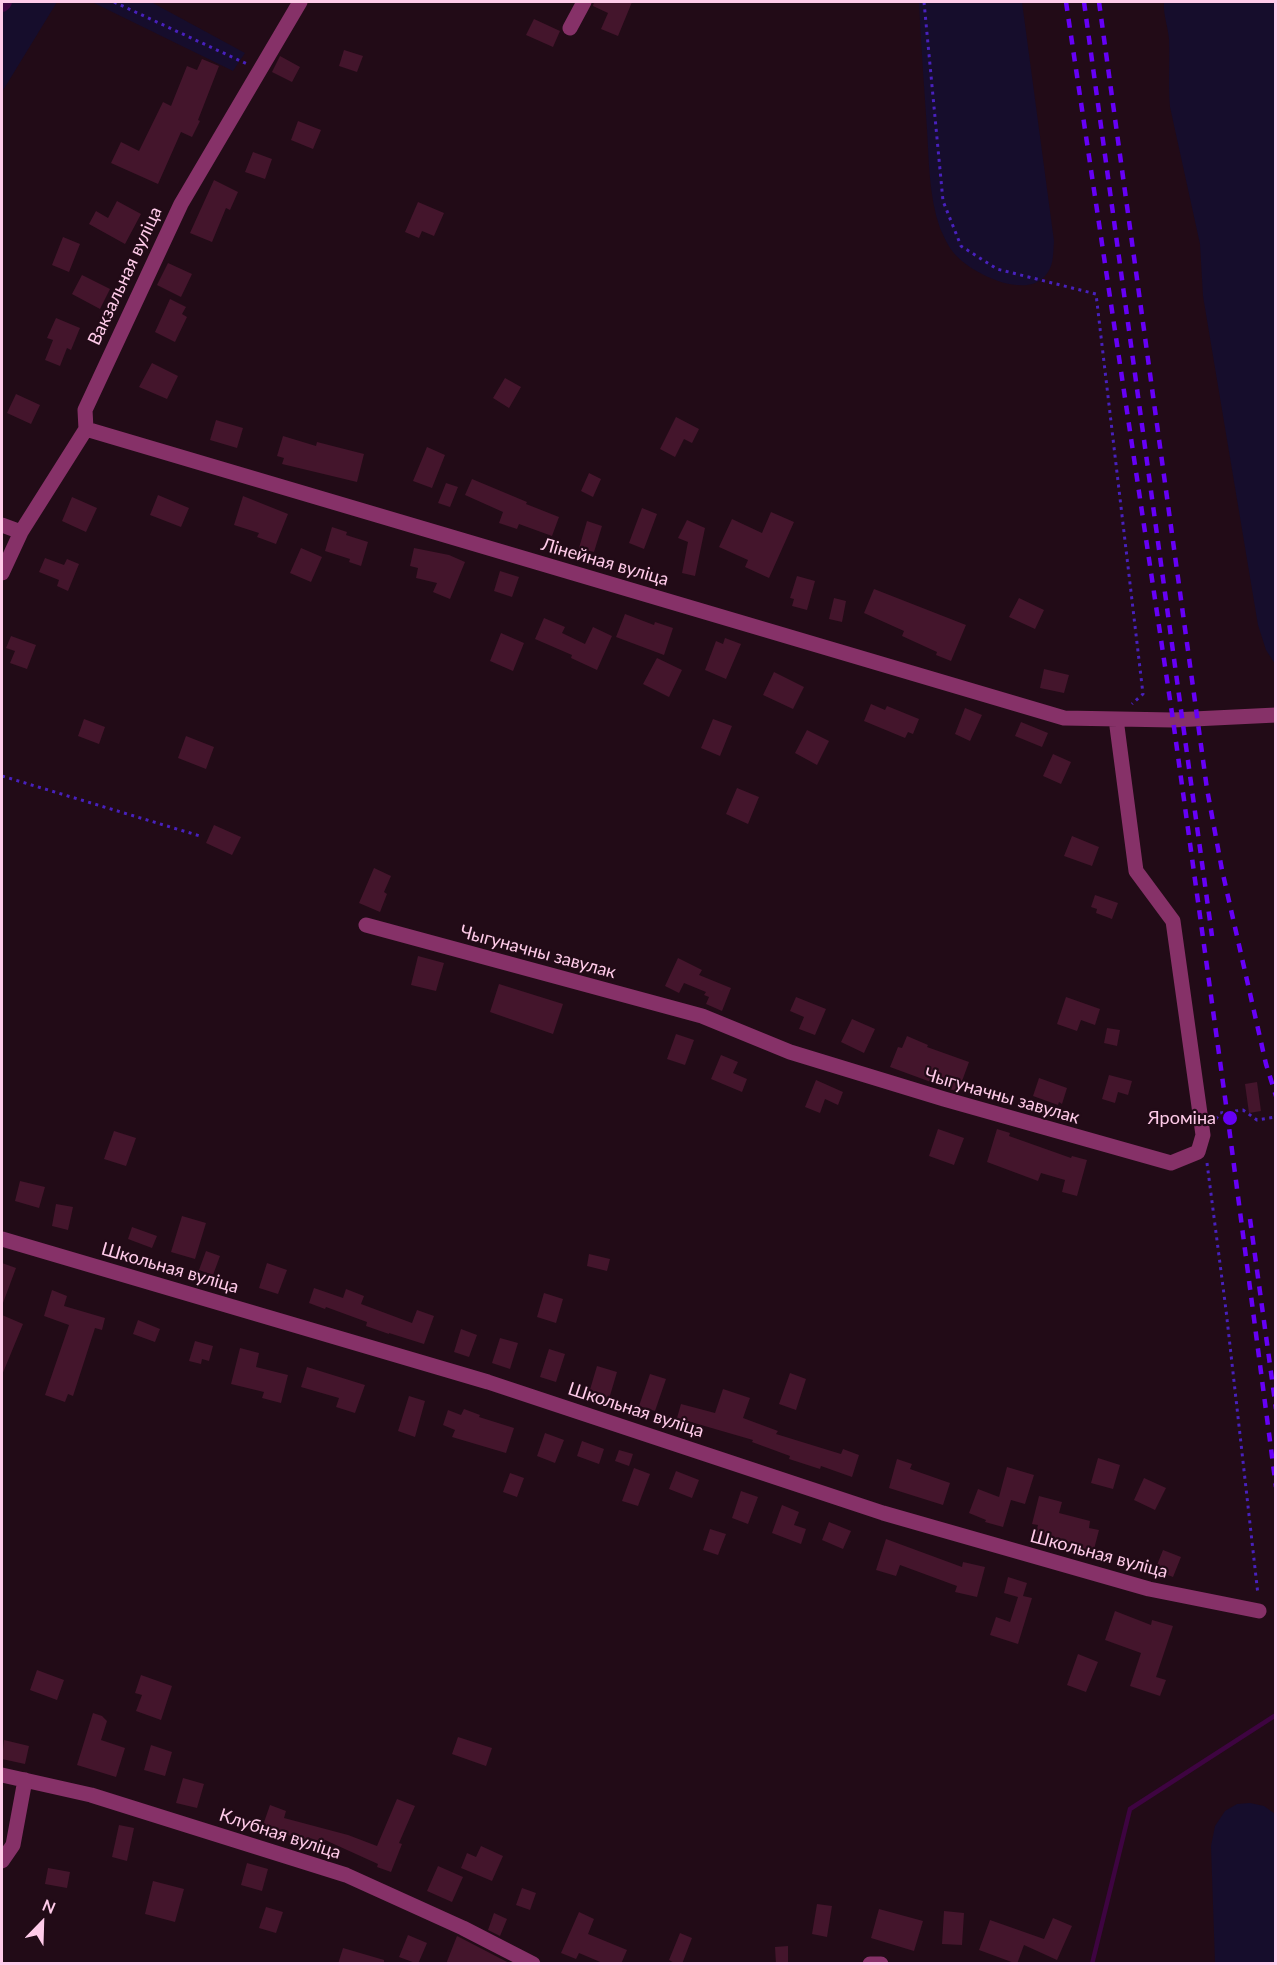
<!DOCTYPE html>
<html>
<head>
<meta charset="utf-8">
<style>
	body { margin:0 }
	#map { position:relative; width:1277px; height:1965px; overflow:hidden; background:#220b17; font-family:Lato,sans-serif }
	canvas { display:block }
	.frame { position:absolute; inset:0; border:3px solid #ffcbe9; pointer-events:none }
	.north { position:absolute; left:12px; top:1893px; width:60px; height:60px; -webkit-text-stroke:4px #220b17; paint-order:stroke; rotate:23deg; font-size:16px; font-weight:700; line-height:24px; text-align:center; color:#ffcbe9 }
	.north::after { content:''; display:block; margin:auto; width:21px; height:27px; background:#ffcbe9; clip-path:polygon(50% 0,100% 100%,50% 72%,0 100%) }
</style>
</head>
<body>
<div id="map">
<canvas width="1277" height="1965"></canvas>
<div class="frame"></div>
<div class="north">N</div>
</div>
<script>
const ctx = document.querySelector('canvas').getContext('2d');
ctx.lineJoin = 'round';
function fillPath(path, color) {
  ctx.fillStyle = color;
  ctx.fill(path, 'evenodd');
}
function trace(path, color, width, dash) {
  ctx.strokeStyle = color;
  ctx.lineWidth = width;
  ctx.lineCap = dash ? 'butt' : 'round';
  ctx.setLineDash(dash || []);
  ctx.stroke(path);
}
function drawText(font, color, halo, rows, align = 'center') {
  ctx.font = font + ' Lato,sans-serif';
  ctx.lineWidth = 4.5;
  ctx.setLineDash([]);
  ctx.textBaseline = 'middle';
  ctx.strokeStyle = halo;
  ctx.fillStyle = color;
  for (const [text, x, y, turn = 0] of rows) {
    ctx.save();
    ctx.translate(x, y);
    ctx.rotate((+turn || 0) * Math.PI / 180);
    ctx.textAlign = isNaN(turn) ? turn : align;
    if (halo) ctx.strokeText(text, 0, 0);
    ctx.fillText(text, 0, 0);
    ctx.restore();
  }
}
fillPath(new Path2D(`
	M 2,2 L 57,2 L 2,92 Z
	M 92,2 L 151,2 L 245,53 L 233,71 Z
	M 919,2 L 1022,2 L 1054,241 C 1053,252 1054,263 1048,272 C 1030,303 969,273 953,252 C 948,246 943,235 940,228 C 929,197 929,161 927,129 C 924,86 921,44 919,2 Z
	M 1164,2 L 1275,2 L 1275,664 L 1266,650 L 1258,625 L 1203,296 L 1200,244 L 1170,107 C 1168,84 1170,62 1169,39 C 1168,26 1163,15 1164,2 Z
	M 1250,1803 L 1264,1806 L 1275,1814 L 1275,1963 L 1215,1963 L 1211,1846 L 1215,1826 L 1225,1811 L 1237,1804 Z`), '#160d2c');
trace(new Path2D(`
	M 1092,1964 L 1130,1809 L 1276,1715`), '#3e0441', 4.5);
trace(new Path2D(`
	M 2,4 L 4,2`), '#3e0441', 16);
fillPath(new Path2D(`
	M 594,2 L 632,2 L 618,36 L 601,29 L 608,13 L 593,6 Z
	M 534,19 L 560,31 L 553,47 L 526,35 Z
	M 344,50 L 363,56 L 357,72 L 339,66 Z
	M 280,56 L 300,67 L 292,82 L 272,72 Z
	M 202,59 L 219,66 L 198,120 L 200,121 L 192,137 L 181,132 L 158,184 L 111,163 L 121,142 L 139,151 L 163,102 L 171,106 L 187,66 L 197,70 Z
	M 298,121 L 321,130 L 313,149 L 291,140 Z
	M 253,152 L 272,159 L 265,179 L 245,172 Z
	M 214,180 L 238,192 L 230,210 L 226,208 L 212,242 L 190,233 Z
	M 117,201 L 141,214 L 125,244 L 89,224 L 96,211 L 108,218 Z
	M 418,202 L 444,213 L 434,236 L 422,231 L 419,238 L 405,232 Z
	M 63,237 L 80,244 L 69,272 L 52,265 Z
	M 168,263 L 192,274 L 181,297 L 157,285 Z
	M 82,275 L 110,289 L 100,309 L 72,294 Z
	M 170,299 L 186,307 L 182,314 L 187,317 L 175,342 L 155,332 Z
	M 56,318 L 80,328 L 71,350 L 67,348 L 60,366 L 45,360 L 53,340 L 47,338 Z
	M 152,363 L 178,376 L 167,399 L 139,387 Z
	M 505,378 L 521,387 L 509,408 L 493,398 Z
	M 16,394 L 40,405 L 31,424 L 7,413 Z
	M 676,417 L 699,429 L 692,443 L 684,439 L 675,457 L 660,449 Z
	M 216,420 L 243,428 L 237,448 L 210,440 Z
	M 283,436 L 316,446 L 317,442 L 364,454 L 357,482 L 282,464 L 284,458 L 277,456 Z
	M 427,447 L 445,455 L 432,488 L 413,481 Z
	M 589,473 L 601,479 L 593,497 L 581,491 Z
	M 472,479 L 527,502 L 526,504 L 559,517 L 552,536 L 519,524 L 517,529 L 499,523 L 503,512 L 465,495 Z
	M 446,483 L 458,487 L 450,507 L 438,503 Z
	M 158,495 L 189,508 L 181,527 L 150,515 Z
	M 243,496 L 288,514 L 276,544 L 257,537 L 259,533 L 234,525 Z
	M 72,497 L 97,508 L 86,532 L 62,521 Z
	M 642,508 L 657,514 L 644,549 L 629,543 Z
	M 771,512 L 794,522 L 769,578 L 745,567 L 748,560 L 719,547 L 732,519 L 762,533 Z
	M 687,520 L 705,528 L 695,576 L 682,573 L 688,542 L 678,538 Z
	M 587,521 L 602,526 L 594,552 L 579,548 Z
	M 332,527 L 347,532 L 346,535 L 368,542 L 361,566 L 349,562 L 350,559 L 325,551 Z
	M 301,548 L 322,557 L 311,582 L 290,573 Z
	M 414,548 L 449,555 L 465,562 L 450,599 L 433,592 L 437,583 L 416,578 L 418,568 L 410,566 Z
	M 45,558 L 64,565 L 67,559 L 79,564 L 68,591 L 57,586 L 59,580 L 39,572 Z
	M 500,571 L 519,577 L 512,597 L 494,591 Z
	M 797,576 L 815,581 L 807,610 L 792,606 L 794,599 L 790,598 Z
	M 874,589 L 966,625 L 951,661 L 936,655 L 937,652 L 902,636 L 904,631 L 864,613 Z
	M 834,598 L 846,601 L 842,622 L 829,619 Z
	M 1019,598 L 1044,610 L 1035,629 L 1009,617 Z
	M 625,614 L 654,625 L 655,622 L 673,628 L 664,655 L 616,637 Z
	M 544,618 L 565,627 L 562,633 L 585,644 L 593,627 L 612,636 L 597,670 L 571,658 L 572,655 L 535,639 Z
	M 501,633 L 524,643 L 513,671 L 490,661 Z
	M 11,636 L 36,645 L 27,669 L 10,663 L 15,651 L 6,648 Z
	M 725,638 L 741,644 L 726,679 L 705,670 L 716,641 L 723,644 Z
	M 657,658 L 682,670 L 669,697 L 643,684 Z
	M 1044,669 L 1069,675 L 1064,693 L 1040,688 Z
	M 774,672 L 804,687 L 793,709 L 763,695 Z
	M 871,704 L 885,710 L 887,706 L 919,719 L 913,734 L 908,732 L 905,738 L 864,721 Z
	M 965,708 L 982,715 L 970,741 L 955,734 Z
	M 84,719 L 105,727 L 99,744 L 78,736 Z
	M 713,719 L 732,726 L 720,756 L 701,748 Z
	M 1021,722 L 1048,733 L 1042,747 L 1015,736 Z
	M 807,730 L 829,741 L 817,765 L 795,753 Z
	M 186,736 L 214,747 L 206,769 L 178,758 Z
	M 1053,754 L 1071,762 L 1061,784 L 1043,776 Z
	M 737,788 L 759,797 L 748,824 L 726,814 Z
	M 214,825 L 241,837 L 232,855 L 206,843 Z
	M 1072,836 L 1099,847 L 1092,866 L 1064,856 Z
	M 374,868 L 391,876 L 384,892 L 387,894 L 380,912 L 359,903 Z
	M 1095,895 L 1118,903 L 1112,919 L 1096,913 L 1097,909 L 1091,907 Z
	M 418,956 L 444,963 L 436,991 L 411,985 Z
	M 678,958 L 702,970 L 699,975 L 731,988 L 722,1011 L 706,1004 L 709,997 L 704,995 L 706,992 L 684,983 L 679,993 L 665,986 Z
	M 499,984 L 563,1004 L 553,1034 L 490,1012 Z
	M 796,997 L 826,1009 L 815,1035 L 799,1029 L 804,1017 L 790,1011 Z
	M 1066,997 L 1100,1009 L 1095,1025 L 1081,1020 L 1077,1031 L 1057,1024 Z
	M 852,1019 L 875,1029 L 864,1053 L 841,1042 Z
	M 1107,1028 L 1120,1030 L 1117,1046 L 1104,1043 Z
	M 676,1034 L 694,1040 L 685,1065 L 667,1059 Z
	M 907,1036 L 928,1045 L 927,1047 L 969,1062 L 958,1092 L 890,1067 L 898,1047 L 902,1048 Z
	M 721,1055 L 738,1062 L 733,1073 L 747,1079 L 742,1092 L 711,1079 Z
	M 1109,1075 L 1132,1081 L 1128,1095 L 1118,1092 L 1115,1103 L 1102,1099 Z
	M 1039,1078 L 1067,1088 L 1062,1104 L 1059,1102 L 1058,1105 L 1033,1096 Z
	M 816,1080 L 843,1092 L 838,1105 L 825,1099 L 820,1113 L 805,1107 Z
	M 1257,1082 L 1261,1111 L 1249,1113 L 1245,1084 Z
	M 938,1129 L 964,1138 L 954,1165 L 929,1156 Z
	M 997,1129 L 1010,1133 L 1009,1136 L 1071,1158 L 1072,1156 L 1087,1160 L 1077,1196 L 1062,1192 L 1065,1180 L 1041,1173 L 1038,1181 L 987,1162 Z
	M 114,1131 L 136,1138 L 126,1166 L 104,1159 Z
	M 20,1181 L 45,1187 L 39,1208 L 15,1201 Z
	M 56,1204 L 73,1207 L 68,1230 L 52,1226 Z
	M 182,1216 L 206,1223 L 195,1259 L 171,1252 Z
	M 132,1227 L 157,1236 L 152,1248 L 128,1239 Z
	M 206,1251 L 220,1256 L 213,1275 L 199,1270 Z
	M 589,1254 L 610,1259 L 607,1271 L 587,1266 Z
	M 2,1263 L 16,1268 L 3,1303 L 2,1303 Z
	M 267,1263 L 287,1270 L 278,1294 L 259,1288 Z
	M 314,1288 L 343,1298 L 346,1289 L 364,1296 L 361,1304 L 412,1323 L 417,1310 L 434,1316 L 424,1344 L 389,1333 L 389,1334 L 366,1326 L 367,1322 L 326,1307 L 325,1309 L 309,1303 Z
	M 52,1290 L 67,1296 L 64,1306 L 105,1318 L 102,1330 L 95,1328 L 73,1396 L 68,1394 L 65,1402 L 45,1395 L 69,1325 L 44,1316 Z
	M 544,1293 L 563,1299 L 556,1323 L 537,1317 Z
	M 2,1315 L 23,1324 L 2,1375 Z
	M 138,1320 L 160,1329 L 155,1342 L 133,1334 Z
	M 461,1329 L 477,1335 L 469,1357 L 454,1352 Z
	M 500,1338 L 518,1343 L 510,1369 L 492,1363 Z
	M 195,1341 L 213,1346 L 209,1361 L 202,1359 L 201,1364 L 189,1361 Z
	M 240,1348 L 259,1353 L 256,1367 L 288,1375 L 281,1403 L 262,1398 L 264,1392 L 231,1384 Z
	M 549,1349 L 565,1354 L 556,1382 L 540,1377 Z
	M 597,1366 L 617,1372 L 609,1399 L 589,1393 Z
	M 307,1367 L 365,1385 L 355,1413 L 336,1407 L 339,1398 L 301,1387 Z
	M 790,1373 L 806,1379 L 796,1410 L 779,1404 Z
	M 650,1374 L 666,1379 L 655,1411 L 639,1406 Z
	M 723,1389 L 750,1398 L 743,1418 L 778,1431 L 776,1434 L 841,1454 L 843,1449 L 859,1455 L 852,1477 L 821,1466 L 820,1469 L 789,1459 L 790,1456 L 752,1442 L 753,1440 L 677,1418 L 681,1404 L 715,1413 Z
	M 409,1396 L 425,1401 L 415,1437 L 398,1431 Z
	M 464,1409 L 480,1415 L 479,1417 L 514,1428 L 506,1453 L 452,1437 L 455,1430 L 443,1425 L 448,1410 L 461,1415 Z
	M 545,1433 L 564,1440 L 555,1463 L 537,1456 Z
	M 582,1441 L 604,1449 L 599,1464 L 577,1456 Z
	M 619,1450 L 633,1454 L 629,1466 L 615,1461 Z
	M 1098,1458 L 1120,1465 L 1113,1489 L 1091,1483 Z
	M 897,1459 L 912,1464 L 910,1469 L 950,1483 L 943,1505 L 889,1488 Z
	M 1007,1467 L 1034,1475 L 1025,1504 L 1011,1500 L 1003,1527 L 985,1522 L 986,1520 L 969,1513 L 978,1489 L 999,1497 Z
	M 634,1468 L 650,1474 L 638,1506 L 622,1501 Z
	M 676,1471 L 699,1480 L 692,1498 L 669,1489 Z
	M 510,1473 L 524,1478 L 517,1497 L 503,1492 Z
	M 1144,1478 L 1166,1488 L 1155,1510 L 1134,1500 Z
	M 741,1491 L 758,1497 L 748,1524 L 732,1518 Z
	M 1039,1496 L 1062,1502 L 1059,1513 L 1090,1521 L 1089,1528 L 1099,1530 L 1093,1553 L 1035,1537 L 1038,1525 L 1032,1524 Z
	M 782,1505 L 799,1512 L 794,1525 L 806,1529 L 801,1544 L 772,1533 Z
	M 829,1522 L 851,1531 L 843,1549 L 822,1540 Z
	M 710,1529 L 726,1534 L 718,1555 L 703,1550 Z
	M 886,1539 L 962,1567 L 963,1562 L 985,1567 L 977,1597 L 955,1592 L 957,1586 L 900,1565 L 896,1576 L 876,1570 Z
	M 1163,1550 L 1181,1557 L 1173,1577 L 1155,1570 Z
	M 1008,1577 L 1027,1583 L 1023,1596 L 1032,1598 L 1018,1644 L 990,1635 L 996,1617 L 1010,1622 L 1018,1597 L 1004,1593 Z
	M 1115,1611 L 1151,1625 L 1152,1620 L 1173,1626 L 1156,1677 L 1166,1680 L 1160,1696 L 1130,1686 L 1141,1653 L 1105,1640 Z
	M 1078,1654 L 1098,1662 L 1086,1692 L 1067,1685 Z
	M 37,1670 L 64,1680 L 57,1700 L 30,1690 Z
	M 141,1675 L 172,1686 L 161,1720 L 136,1711 L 142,1695 L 135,1693 Z
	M 93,1713 L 102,1716 L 107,1721 L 101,1740 L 125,1748 L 116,1777 L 77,1765 Z
	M 458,1737 L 492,1748 L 486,1766 L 452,1754 Z
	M 4,1740 L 29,1746 L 25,1764 L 2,1759 Z
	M 151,1745 L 172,1752 L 165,1776 L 144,1770 Z
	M 183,1778 L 204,1784 L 197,1808 L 176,1803 Z
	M 397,1799 L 415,1806 L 399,1843 L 402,1844 L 391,1872 L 377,1867 L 378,1864 L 325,1840 L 324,1845 L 262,1828 L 270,1805 L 286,1811 L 284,1818 L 348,1835 L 377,1846 Z
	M 119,1825 L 134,1828 L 127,1861 L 112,1857 Z
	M 481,1846 L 503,1856 L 492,1881 L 461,1868 L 467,1853 L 476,1857 Z
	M 247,1863 L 268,1869 L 262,1891 L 241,1885 Z
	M 438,1866 L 463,1877 L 452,1902 L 427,1891 Z
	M 48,1868 L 70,1872 L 67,1888 L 45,1884 Z
	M 153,1881 L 184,1889 L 175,1922 L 145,1914 Z
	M 522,1888 L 536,1893 L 530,1910 L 516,1905 Z
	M 817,1904 L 832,1906 L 827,1937 L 812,1934 Z
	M 266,1907 L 283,1912 L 276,1933 L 259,1928 Z
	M 879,1909 L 923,1921 L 914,1951 L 871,1938 Z
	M 944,1911 L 964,1913 L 962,1945 L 942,1944 Z
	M 579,1912 L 594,1919 L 588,1934 L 627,1950 L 621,1964 L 605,1964 L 579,1953 L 576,1959 L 561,1953 Z
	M 494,1913 L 507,1919 L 500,1936 L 488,1930 Z
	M 1053,1918 L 1072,1926 L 1057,1960 L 1024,1945 L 1017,1964 L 979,1950 L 990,1920 L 1044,1939 Z
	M 680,1933 L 692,1938 L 682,1964 L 676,1964 L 669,1960 Z
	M 408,1935 L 427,1943 L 418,1964 L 399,1957 Z
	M 457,1936 L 459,1937 L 511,1964 L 446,1964 Z
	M 788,1946 L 788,1964 L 776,1964 L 775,1947 Z
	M 343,1948 L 384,1960 L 384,1964 L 338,1964 Z`), '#44152c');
trace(new Path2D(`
	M 114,2 L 247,64
	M 924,2 L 943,201 L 961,246 L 997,269 L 1096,294 L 1143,694 L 1132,704
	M 2,776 L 200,836
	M 1216,1119 L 1220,1113 L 1243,1110 L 1257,1120 L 1276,1117
	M 1207,1163 L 1226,1310 L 1258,1595`), '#4821bd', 3, [3, 4.5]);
trace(new Path2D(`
	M 570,28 L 584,2
	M 86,429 L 1064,718 L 1173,720 L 1276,715
	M 2,525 L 21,532
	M 2,573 L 21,532 L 86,429 L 85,410 L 181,204 L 300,2
	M 366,925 L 702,1016 L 790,1052 L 944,1099 L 1171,1163 L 1198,1152 L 1203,1135 L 1173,921 L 1136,871 L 1116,719
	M 2,1239 L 488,1382 L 883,1513 L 1149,1589 L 1259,1611
	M 2,1775 L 91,1795 L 346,1875 L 463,1928 L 533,1964
	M 2,1861 L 13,1845 L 25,1780
	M 870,1964 L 881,1964`), '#863168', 15);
trace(new Path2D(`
	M 1066,2 L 1173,720 L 1227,1112 L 1276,1487
	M 1084,2 L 1212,936
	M 1099,2 L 1207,789 L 1222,870 L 1266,1064 L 1276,1096
	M 1250,1219 L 1276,1409`), '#6600f6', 4.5, [9, 8]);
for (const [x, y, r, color] of [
	[1230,1118,8,"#6600f6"]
]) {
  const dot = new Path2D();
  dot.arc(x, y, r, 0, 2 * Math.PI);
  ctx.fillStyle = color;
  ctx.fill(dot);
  trace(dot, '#220b17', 2);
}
drawText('18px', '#ffcbe9', '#220b17', [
	["Вакзальная вуліца",125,276,-65],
	["Лінейная вуліца",605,562,16],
	["Чыгуначны завулак",538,952,15],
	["Чыгуначны завулак",1002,1096,16],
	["Школьная вуліца",170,1268,16],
	["Школьная вуліца",636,1410,18],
	["Школьная вуліца",1099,1554,15],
	["Клубная вуліца",280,1834,18]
]);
drawText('18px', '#ffcbe9', '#220b17', [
	["Яроміна",1216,1118]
], 'right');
</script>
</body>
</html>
